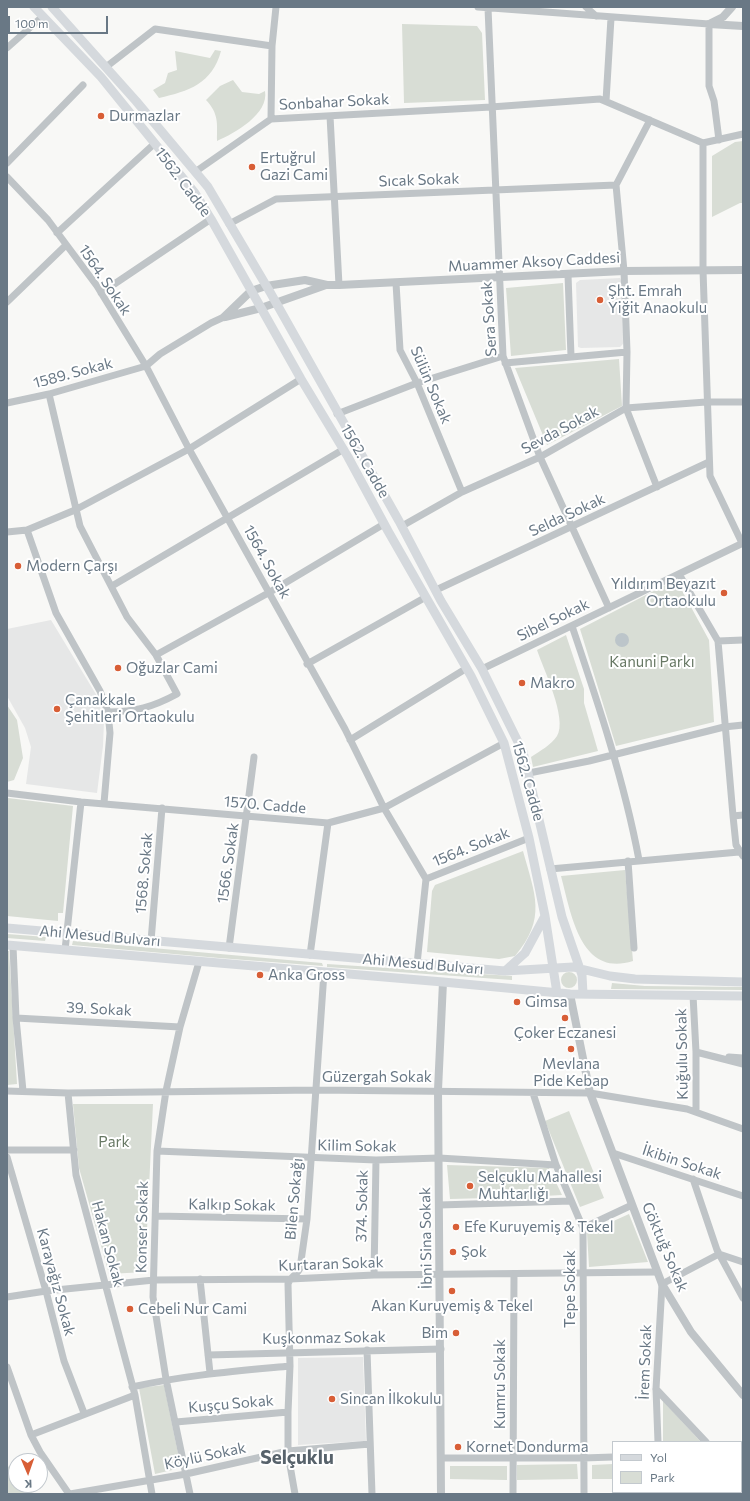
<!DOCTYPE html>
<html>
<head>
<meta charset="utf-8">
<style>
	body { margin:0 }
	#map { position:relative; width:750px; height:1501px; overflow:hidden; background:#f8f8f6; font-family:Commissioner,sans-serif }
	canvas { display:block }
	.frame { position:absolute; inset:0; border:8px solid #697885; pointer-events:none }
	.legend { position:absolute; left:612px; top:1441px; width:130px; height:52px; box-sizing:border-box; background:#fff; border:1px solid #c3c9ce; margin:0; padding:5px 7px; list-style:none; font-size:12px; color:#697885 }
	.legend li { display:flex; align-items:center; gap:8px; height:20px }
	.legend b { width:20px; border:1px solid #c3c9ce }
	.north { position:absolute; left:8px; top:1453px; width:40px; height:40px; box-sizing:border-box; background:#fff; border:1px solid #c3c9ce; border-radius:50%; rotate:178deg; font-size:11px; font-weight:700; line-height:16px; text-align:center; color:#697885 }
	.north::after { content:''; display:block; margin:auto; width:14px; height:18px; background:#d85e36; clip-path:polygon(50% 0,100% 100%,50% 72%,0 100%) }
	.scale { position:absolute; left:8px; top:16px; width:100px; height:18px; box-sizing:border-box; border:2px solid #697885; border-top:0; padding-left:5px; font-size:12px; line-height:14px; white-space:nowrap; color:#697885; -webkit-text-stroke:3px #fff; paint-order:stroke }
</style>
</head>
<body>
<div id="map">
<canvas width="750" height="1501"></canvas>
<div class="frame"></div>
<ul class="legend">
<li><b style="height:5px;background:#d5d9dd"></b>Yol</li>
<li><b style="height:11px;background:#d8ddd5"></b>Park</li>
</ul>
<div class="north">K</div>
<div class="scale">100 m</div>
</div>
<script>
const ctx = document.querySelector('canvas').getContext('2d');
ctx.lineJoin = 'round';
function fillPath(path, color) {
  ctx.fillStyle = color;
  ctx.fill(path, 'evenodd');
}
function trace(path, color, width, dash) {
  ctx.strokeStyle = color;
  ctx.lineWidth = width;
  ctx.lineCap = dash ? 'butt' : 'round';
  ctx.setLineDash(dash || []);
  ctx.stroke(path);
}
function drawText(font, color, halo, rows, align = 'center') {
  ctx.font = font + ' Commissioner,sans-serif';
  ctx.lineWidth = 4;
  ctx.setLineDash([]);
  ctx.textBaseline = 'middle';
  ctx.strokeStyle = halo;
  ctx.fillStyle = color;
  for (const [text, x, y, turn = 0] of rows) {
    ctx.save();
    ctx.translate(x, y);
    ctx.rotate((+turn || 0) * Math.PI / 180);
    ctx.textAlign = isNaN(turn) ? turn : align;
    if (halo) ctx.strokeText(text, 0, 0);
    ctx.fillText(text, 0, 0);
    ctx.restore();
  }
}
fillPath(new Path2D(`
	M 620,278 L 622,282 L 623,344 L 620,347 L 581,348 L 578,347 L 576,283 L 580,280 Z
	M 51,620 L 97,696 L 104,721 L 103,746 L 97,793 L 26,784 L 31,747 L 25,728 L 7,696 L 7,629 Z
	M 363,1357 L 366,1441 L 298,1445 L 298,1358 Z`), '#e6e7e7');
fillPath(new Path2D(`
	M 402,24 L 477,26 L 482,33 L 485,100 L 404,103 Z
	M 215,50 L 221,51 C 212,84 189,91 159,98 L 153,90 L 165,83 L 168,73 L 177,70 L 175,51 L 210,58 Z
	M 233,80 L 242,92 L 259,94 L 265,91 C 269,114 235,133 217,141 C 217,123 219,114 206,100 L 220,86 Z
	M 743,141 L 743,203 L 740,203 L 712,217 L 712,156 L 735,142 Z
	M 563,283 L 566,350 L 511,356 L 506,288 Z
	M 619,359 L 622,406 L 547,445 L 515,368 Z
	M 673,581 L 679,585 L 709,640 L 714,722 L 616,746 L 580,629 Z
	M 566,635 L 584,689 L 584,703 L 598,751 L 533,767 L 531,757 C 540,751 551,745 557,736 C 568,719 543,668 537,650 Z
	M 7,705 L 17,720 L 23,758 L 14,780 L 7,782 Z
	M 8,798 L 73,806 L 63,913 L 58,913 L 58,921 L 7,916 Z
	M 523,851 C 535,895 547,918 515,956 L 499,959 L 427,952 L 432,891 L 435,885 Z
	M 625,870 L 633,961 C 580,978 571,913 561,876 Z
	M 7,934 L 46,937 L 45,941 L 7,938 Z
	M 73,941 L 322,963 L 323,966 L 219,958 L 72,945 Z
	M 7,951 L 9,951 L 17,1084 L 7,1085 Z
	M 327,964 L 512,976 L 512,980 L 327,967 Z
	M561 980a8 8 0 1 1 16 0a8 8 0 1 1-16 0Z
	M 612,983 L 645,986 L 743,987 L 743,990 L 611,989 Z
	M 73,1104 L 153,1104 L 145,1272 L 109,1274 L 79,1168 Z
	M 569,1111 L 604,1198 L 580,1207 L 545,1121 Z
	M 447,1165 L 549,1168 L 562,1195 L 544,1196 L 544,1199 L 527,1199 L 527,1197 L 450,1199 Z
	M 629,1214 L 648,1262 L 589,1267 L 587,1233 Z
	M 164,1385 L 181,1468 L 155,1474 L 139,1388 Z
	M 663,1401 L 701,1442 L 663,1442 Z
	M 577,1464 L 578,1479 L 517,1480 L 517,1465 Z
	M 613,1464 L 613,1479 L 592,1479 L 592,1465 Z
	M 7,1465 L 16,1474 L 16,1485 L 27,1485 L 33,1494 L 7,1494 Z
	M 450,1466 L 507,1466 L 507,1480 L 450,1479 Z`), '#d8ddd5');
fillPath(new Path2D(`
	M615 640a7 7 0 1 1 14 0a7 7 0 1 1-14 0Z`), '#bcc5ca');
trace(new Path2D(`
	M 478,7 L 709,24 L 709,86 L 714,101 L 719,140
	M 586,7 L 596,16
	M 488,8 L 503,356 L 540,457 L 609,608
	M 7,48 L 43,16
	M 106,67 L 155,29 L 272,46
	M 606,101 L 611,18
	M 330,116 L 339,285
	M 271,119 L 272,46 L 276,7
	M 650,120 L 616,185 L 624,271 L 627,352 L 626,408 L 657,487
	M 703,143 L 703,270 L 710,476 L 742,543
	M 7,163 L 83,85
	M 195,172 L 271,119 L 491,107 L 600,99 L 703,143 L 743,134
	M 7,177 L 48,220 L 97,286 L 146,366 L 189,449 L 345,729 L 384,808 L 426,879 L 529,838
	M 229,224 L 276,199 L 616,185
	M 57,233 L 154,144
	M 568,275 L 571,356
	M 396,283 L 400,350 L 417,383 L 462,492
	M 101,293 L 211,219
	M 7,302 L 66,245
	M 505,363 L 627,352
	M 49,394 L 80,526 L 127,617 L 156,655 L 177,694 C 153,707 135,712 108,712
	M 7,403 L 49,394 L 146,366 L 160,354 L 211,323 L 224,317
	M 337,414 L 417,383 L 503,356
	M 402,526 L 462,492 L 540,457 L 626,408 L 706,402 L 743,402
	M 27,530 L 56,613 L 100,691 L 108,712 L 110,733 L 104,803
	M 7,532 L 27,530 L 75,510 L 189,449 L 301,379
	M 679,574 L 718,641 L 733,816 L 736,845 L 743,856
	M 112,586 L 344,449
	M 436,590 L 709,462
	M 572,626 C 598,703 624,780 639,860
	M 718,641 L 743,640
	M 156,655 L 270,592 L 384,524
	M 307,664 L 426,597
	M 482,669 L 743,543
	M 350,740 L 467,668
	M 529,773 L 589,761 L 724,727 L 743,725
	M 7,793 L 81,802 L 328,823 L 384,808 L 504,743
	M 733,816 L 743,815
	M 628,861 L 634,948
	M 550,869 L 739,852
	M 151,941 L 162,808
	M 13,946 L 16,1018 L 23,1091
	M 229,948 L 254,757
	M 65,950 L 81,802
	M 310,955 L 328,823
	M 417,964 L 426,879
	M 693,995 L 696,1052 L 696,1112
	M 16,1018 L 180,1027
	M 696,1052 L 743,1064
	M 729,1057 L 743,1058
	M 7,1091 L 68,1093 L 316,1090 L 590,1093 L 687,1109 L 743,1129
	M 68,1093 L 76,1175 L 135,1395 L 152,1494
	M 533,1093 L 556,1165 L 583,1228 L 584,1494
	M 7,1150 L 74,1150
	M 157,1151 L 376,1160 L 439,1158 L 556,1165
	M 613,1153 L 743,1196
	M 7,1157 L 46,1291 L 64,1361 L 84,1413
	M 693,1179 L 717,1250 L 743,1298
	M 439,1205 L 571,1201
	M 156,1216 L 307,1219
	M 583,1228 L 632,1205
	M 374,1275 L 376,1160
	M 200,1279 L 210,1373
	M 7,1297 L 46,1291 L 154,1280 L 290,1279 L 374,1275 L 657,1272
	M 367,1350 L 372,1494
	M 208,1355 L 441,1349
	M 7,1367 L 31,1435 L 40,1452 L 69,1494
	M 132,1387 C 185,1375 237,1371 290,1366
	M 656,1389 L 706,1442
	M 176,1422 L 288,1412
	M 31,1435 L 135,1395
	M 658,1442 L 656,1389 L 662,1284 L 719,1254 L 743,1262
	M 741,1447 L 743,1447
	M 442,1458 L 583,1458 L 613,1457
	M 659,1492 L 659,1494
	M 70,1494 L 186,1474 L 288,1451 L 370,1444
	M 190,1494 L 166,1379 L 153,1297 L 157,1151 L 166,1091 L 180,1027 L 199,962
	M 295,1494 L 288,1454 L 288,1412 L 290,1366 L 288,1284 C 290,1277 297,1275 300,1268 L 307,1219 L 324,972
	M 513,1494 L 514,1274`), '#bfc4c7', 7);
trace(new Path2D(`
	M 711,23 L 723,17 L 732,7
	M 709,24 L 743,26
	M 224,317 L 251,291 L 266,286 L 305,280 L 327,285 L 339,285 L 624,271 L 743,270
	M 225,317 L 261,308 L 326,285
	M 570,994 L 590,1093 L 662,1284 L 691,1332 L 743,1395
	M 441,1494 L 438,1090 L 443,982`), '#bfc4c7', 8);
trace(new Path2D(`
	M 34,7 L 101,77 L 195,193 L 211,219 L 301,379 L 348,457 L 388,531 L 471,676 L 504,743 L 529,838 L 545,916 L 557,993
	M 52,7 L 136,101 L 208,187 L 270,292 L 399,521 L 441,601 L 482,669 L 523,752 L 562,917 L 582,975 L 583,994
	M 7,928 L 505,971 L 573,967 L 610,976 L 635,979 L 743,982
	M 7,945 L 443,982 L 570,994 L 743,996
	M 505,971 L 525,953 L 545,916`), '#d5d9dd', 9);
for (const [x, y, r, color] of [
	[101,116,4,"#d85e36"],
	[252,167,4,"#d85e36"],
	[600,300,4,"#d85e36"],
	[18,566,4,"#d85e36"],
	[724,593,4,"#d85e36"],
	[118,668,4,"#d85e36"],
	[522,683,4,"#d85e36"],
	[57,709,4,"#d85e36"],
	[260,975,4,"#d85e36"],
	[517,1002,4,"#d85e36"],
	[565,1018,4,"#d85e36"],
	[571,1049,4,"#d85e36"],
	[470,1186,4,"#d85e36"],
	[456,1227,4,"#d85e36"],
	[453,1252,4,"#d85e36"],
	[452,1291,4,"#d85e36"],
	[130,1309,4,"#d85e36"],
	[456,1333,4,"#d85e36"],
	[332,1399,4,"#d85e36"],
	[458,1447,4,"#d85e36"]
]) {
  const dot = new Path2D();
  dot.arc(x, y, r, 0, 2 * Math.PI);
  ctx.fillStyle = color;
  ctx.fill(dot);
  trace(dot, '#fff', 1.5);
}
drawText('15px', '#697885', '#fff', [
	["Sonbahar Sokak",334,102,-3],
	["Sıcak Sokak",419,180,-2],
	["1562. Cadde",183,182,53],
	["Muammer Aksoy Caddesi",534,262,-3],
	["1564. Sokak",105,280,56],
	["Sera Sokak",489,319,-94],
	["1589. Sokak",73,373,-15],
	["Sülün Sokak",431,385,67],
	["Sevda Sokak",560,430,-28],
	["1562. Cadde",365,461,60],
	["Selda Sokak",567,515,-25],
	["1564. Sokak",267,562,61],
	["Sibel Sokak",553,620,-26],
	["1562. Cadde",528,781,74],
	["1570. Cadde",265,805,5],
	["1564. Sokak",471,847,-22],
	["1566. Sokak",228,863,-82],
	["1568. Sokak",144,873,-85],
	["Ahi Mesud Bulvarı",100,936,5],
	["Ahi Mesud Bulvarı",423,964,5],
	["39. Sokak",99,1009,3],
	["Kuğulu Sokak",682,1054,-91],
	["Güzergah Sokak",377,1077],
	["Kilim Sokak",357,1146,1],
	["İkibin Sokak",682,1162,18],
	["Bilen Sokağı",294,1199,-85],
	["Kalkıp Sokak",232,1205,1],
	["374. Sokak",362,1206,-89],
	["Konser Sokak",142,1227,-89],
	["İbni Sina Sokak",426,1238,-91],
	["Hakan Sokak",108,1244,75],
	["Göktuğ Sokak",665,1247,67],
	["Kurtaran Sokak",331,1264,-2],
	["Karayağız Sokak",56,1282,75],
	["Tepe Sokak",570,1289,-90],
	["Kuşkonmaz Sokak",324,1338,-1],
	["İrem Sokak",645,1362,-88],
	["Kumru Sokak",500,1384,-90],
	["Kuşçu Sokak",231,1404,-5],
	["Köylü Sokak",205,1456,-12]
]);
drawText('15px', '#697885', '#fff', [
	["Durmazlar",109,116],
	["Ertuğrul",260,158],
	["Gazi Cami",260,175],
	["Şht. Emrah",608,291],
	["Yiğit Anaokulu",608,308],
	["Modern Çarşı",26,566],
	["Yıldırım Beyazıt",716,584,"right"],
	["Ortaokulu",716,601,"right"],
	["Oğuzlar Cami",126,668],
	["Makro",530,683],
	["Çanakkale",65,700],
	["Şehitleri Ortaokulu",65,717],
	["Anka Gross",268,975],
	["Gimsa",525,1002],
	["Çoker Eczanesi",565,1033,"center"],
	["Mevlana",571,1064,"center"],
	["Pide Kebap",571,1081,"center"],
	["Selçuklu Mahallesi",478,1177],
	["Muhtarlığı",478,1194],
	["Efe Kuruyemiş & Tekel",464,1227],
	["Şok",461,1252],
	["Akan Kuruyemiş & Tekel",452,1306,"center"],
	["Cebeli Nur Cami",138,1309],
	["Bim",448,1333,"right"],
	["Sincan İlkokulu",340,1399],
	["Kornet Dondurma",466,1447]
], 'left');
drawText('15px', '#677864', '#fff', [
	["Kanuni Parkı",652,662],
	["Park",114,1142]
]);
drawText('bold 19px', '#57626b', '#fff', [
	["Selçuklu",297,1458]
]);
</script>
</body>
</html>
